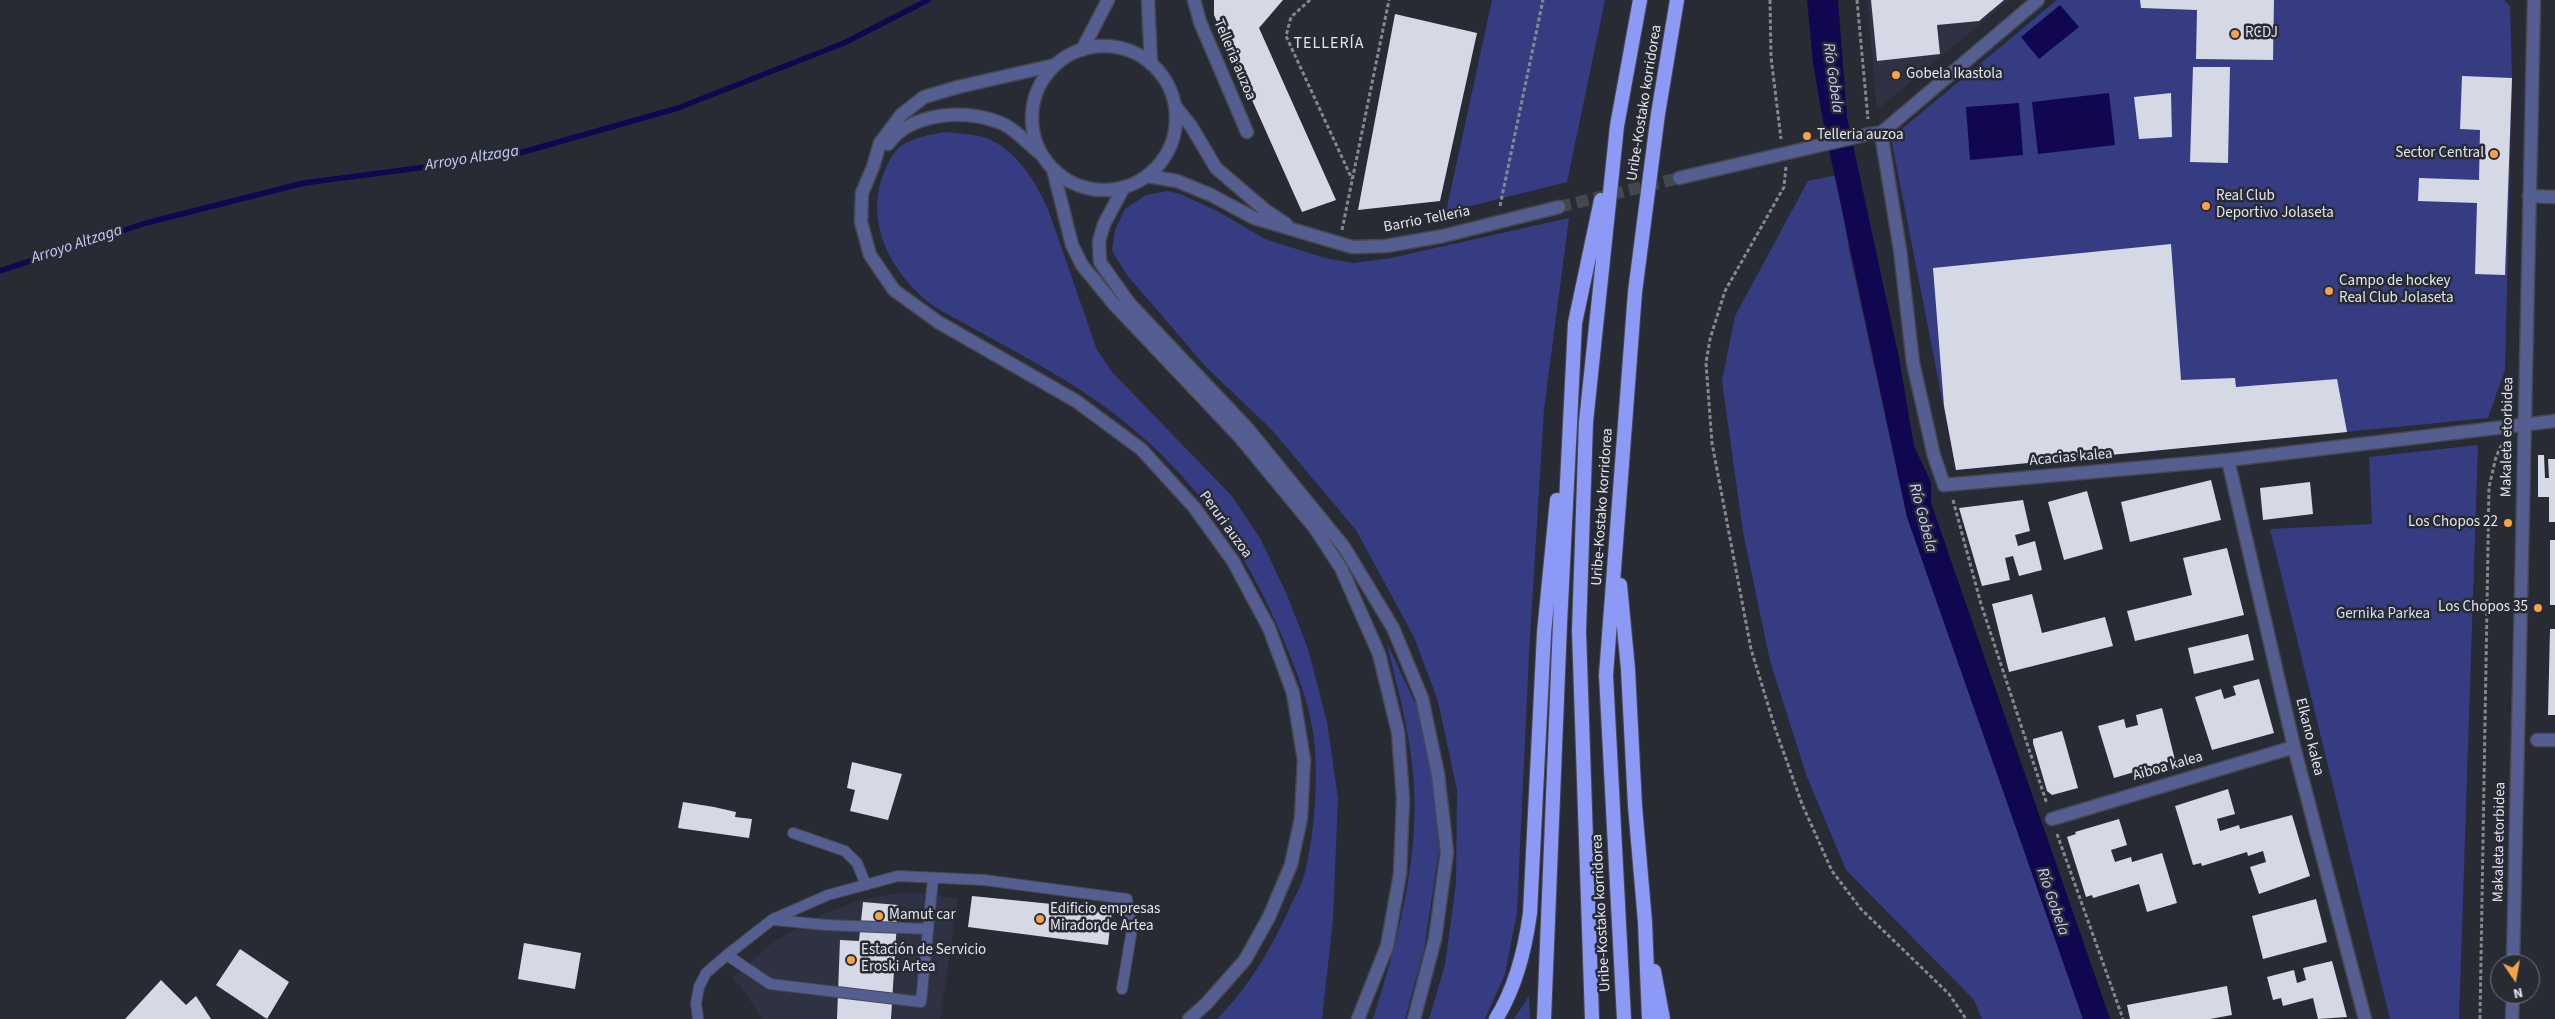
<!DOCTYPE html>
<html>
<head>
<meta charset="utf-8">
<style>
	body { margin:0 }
	#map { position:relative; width:2555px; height:1019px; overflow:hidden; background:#282a34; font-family:"Source Sans 3",sans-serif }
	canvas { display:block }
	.north { position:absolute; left:2490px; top:954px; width:50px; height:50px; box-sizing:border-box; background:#282a34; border:1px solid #73757e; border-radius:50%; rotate:168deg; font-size:14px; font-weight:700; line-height:20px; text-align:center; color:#e4e6ed }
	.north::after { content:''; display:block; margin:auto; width:18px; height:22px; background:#f5a346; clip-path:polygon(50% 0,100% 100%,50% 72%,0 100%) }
</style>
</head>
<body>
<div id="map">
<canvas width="2555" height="1019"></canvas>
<div class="north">N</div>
</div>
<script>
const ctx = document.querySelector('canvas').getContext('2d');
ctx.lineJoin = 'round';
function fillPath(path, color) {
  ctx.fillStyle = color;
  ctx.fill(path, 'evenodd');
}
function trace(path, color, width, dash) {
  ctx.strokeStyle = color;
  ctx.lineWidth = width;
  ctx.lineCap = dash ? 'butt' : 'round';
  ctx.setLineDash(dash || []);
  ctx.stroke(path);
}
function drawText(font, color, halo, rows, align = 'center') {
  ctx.font = font + ' "Source Sans 3",sans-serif';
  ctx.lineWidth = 5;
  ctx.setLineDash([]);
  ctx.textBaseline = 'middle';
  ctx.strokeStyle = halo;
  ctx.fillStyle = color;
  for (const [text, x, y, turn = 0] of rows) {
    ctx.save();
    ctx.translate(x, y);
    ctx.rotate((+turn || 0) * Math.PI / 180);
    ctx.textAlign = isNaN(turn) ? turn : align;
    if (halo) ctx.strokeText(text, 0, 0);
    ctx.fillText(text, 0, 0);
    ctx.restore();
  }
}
fillPath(new Path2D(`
	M 1867,0 L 2009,0 L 1877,110 Z
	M 921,893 L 958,899 L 940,1019 L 762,1019 L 739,984 L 731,979 L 773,942 L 827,912 L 860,900 L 892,894 Z`), '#2f3242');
fillPath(new Path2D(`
	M 1492,0 L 1605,0 L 1567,182 L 1446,212 Z
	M 2057,0 L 2504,0 L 2510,6 L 2512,78 L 2505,370 L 2488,418 L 1956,470 L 1891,138 Z
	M 944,132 C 955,133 968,134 979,136 C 1013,144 1035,180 1048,209 L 1097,350 L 1113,373 L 1231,495 L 1260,538 L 1287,595 L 1308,649 L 1327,722 L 1338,798 L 1333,919 L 1322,1019 L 1217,1019 C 1249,987 1272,947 1291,905 C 1295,896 1301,886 1304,876 C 1315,835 1319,774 1313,732 C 1308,700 1296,670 1284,641 C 1251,561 1205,491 1139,434 C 1079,381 1004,347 935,307 C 894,277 864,226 883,175 C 887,166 893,151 901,146 C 914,137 929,135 944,132 Z
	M 1837,175 L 1849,250 L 1907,517 L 2083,1019 L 1982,1019 L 1974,1000 L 1846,870 L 1807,777 L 1770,661 L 1743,532 L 1722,381 L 1735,316 L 1808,181 Z
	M 1168,191 L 1180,194 L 1219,212 L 1265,239 L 1325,258 L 1353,263 L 1391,258 L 1569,218 L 1544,409 L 1529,654 L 1517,913 L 1505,974 L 1485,1019 L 1429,1019 L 1445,965 L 1456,883 L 1457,790 L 1438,701 L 1414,637 L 1356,530 L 1271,429 L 1206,367 L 1127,275 L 1119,262 L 1112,250 L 1115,230 L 1125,209 L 1146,195 Z
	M 2478,445 L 2459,1019 L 2390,1019 L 2270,529 L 2372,524 L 2369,457 Z
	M 1387,643 L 1416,705 L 1435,792 L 1439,850 L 1424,950 L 1405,1019 L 1373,1019 C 1401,930 1426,837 1409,743 C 1404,709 1394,676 1387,643 Z
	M 1529,996 L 1530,1019 L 1514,1019 Z`), '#363c82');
fillPath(new Path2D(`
	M 1807,0 L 1838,0 L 1847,117 L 1899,358 L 1914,446 L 1931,482 L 1931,503 L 2110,1019 L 2083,1019 L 1907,517 L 1823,121 L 1813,63 Z
	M 2060,5 L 2079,27 L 2039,59 L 2021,37 Z
	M 2109,93 L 2115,145 L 2038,154 L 2032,102 Z
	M 2019,103 L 2023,155 L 1970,160 L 1966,107 Z`), '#110751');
trace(new Path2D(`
	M 0,271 L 146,223 L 304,183 L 509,156 L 678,108 L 844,43 L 928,0`), '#110751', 5.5);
fillPath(new Path2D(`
	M 1214,0 L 1283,0 L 1259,28 L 1336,200 L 1302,212 L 1214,15 Z
	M 1871,0 L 2004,0 L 1979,21 L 1937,25 L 1940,54 L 1877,61 Z
	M 2140,0 L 2274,0 L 2273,60 L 2196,59 L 2197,10 L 2141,8 Z
	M 1395,14 L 1477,33 L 1440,201 L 1358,210 Z
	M 2193,67 L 2230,67 L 2228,163 L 2190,162 Z
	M 2462,76 L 2512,78 L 2505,275 L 2475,274 L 2477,203 L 2418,201 L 2419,178 L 2479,180 L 2480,130 L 2460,129 Z
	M 2171,93 L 2172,137 L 2139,139 L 2134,97 Z
	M 2171,244 L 2181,380 L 2235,378 L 2236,387 L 2337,379 L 2347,432 L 1956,470 L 1944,406 L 1933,268 Z
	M 2538,455 L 2544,455 L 2545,478 L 2549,478 L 2548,459 L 2555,459 L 2555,522 L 2549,522 L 2549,497 L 2538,497 Z
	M 2211,480 L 2221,520 L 2130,542 L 2121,502 Z
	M 2310,482 L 2313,514 L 2263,520 L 2260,488 Z
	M 2087,491 L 2103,549 L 2064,560 L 2048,502 Z
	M 2023,500 L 2030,531 L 2015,535 L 2018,546 L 2035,541 L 2042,570 L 2019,576 L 2013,556 L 2005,558 L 2010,580 L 1982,586 L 1959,508 Z
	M 2550,540 L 2555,540 L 2555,605 L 2550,605 Z
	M 2227,548 L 2244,615 L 2135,641 L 2127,611 L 2192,595 L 2183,558 Z
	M 2032,594 L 2042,633 L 2105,617 L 2113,646 L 2009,672 L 1992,604 Z
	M 2550,629 L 2555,629 L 2555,715 L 2548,715 Z
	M 2248,634 L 2254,660 L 2194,674 L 2188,648 Z
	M 2259,679 L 2274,733 L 2212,750 L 2195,697 L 2221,689 L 2224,699 L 2236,695 L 2233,686 Z
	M 2162,708 L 2175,760 L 2114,778 L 2098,726 L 2124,719 L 2126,728 L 2138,725 L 2136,715 Z
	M 2062,731 L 2078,788 L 2052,795 L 2047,791 L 2033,743 L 2033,739 Z
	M 852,762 L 902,774 L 888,820 L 850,811 L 855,790 L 847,788 Z
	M 2228,789 L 2235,814 L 2217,819 L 2220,831 L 2239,825 L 2240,829 L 2292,815 L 2310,876 L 2259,894 L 2250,867 L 2266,862 L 2263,851 L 2248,856 L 2247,852 L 2202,866 L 2201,863 L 2193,865 L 2175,806 Z
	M 683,802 L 714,807 L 736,812 L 735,817 L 752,819 L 749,838 L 678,828 Z
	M 2119,819 L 2127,845 L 2111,850 L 2115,862 L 2131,857 L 2132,862 L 2162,853 L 2177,903 L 2147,912 L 2139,884 L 2093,898 L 2092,895 L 2086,897 L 2067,837 L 2076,834 L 2075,832 Z
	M 972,896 L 1112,910 L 1108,945 L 968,927 Z
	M 2316,899 L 2327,942 L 2263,959 L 2252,916 Z
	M 863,902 L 898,905 L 891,1019 L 837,1019 L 840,940 L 859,941 Z
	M 524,943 L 581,953 L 575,989 L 518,979 Z
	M 240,949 L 289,982 L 267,1019 L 216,985 Z
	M 2332,961 L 2347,1017 L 2318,1019 L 2313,998 L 2283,1006 L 2281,998 L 2273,1000 L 2267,977 L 2294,970 L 2297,983 L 2306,980 L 2303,968 Z
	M 161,980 L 186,1005 L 196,996 L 211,1019 L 125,1019 Z
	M 2227,986 L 2232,1015 L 2210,1019 L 2130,1019 L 2127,1005 Z`), '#d5d8e5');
trace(new Path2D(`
	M 1559,207 L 1679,178`), '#444650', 12, [12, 6]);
const service = new Path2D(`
	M 793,833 L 845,851 L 857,863 L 866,885
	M 774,920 L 827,925 L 928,929
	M 727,955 L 770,984 L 921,1002 L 933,878
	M 698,1019 L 696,1003 L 699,987 L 706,973 L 727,955 L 773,919 L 828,895 L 898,876 L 984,880 L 1127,899 L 1132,929 L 1122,989`);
const minor = new Path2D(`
	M 1148,0 L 1151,64
	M 1194,0 L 1200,22 L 1247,132
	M 1082,50 L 1108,0
	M 1055,65 L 958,87 L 924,97 L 901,115 L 880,143 L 873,167 L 862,193 L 861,222 L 870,255 L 894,290 L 938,322 L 1076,401 L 1141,449 L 1194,507 L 1233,561 L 1269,628 L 1293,693 L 1304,760 L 1301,818 L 1291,865 L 1269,917 L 1245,960 L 1206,1004 L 1189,1019
	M 1175,106 L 1191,126 L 1216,168 L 1265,210 L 1286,224
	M 1881,133 L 1900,250 L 1913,363 L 1934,456 L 1944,485 L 2228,460 L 2555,421
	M 1881,133 L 2038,0
	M 888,144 C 911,111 971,108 1005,125 C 1017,131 1029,145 1041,154
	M 1147,176 L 1177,181 L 1211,195 L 1254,218 L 1352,247 L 1386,246 L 1443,236 L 1559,207
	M 1679,178 L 1869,134 L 1881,133
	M 2529,196 L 2555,197
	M 2228,460 L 2294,747 L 2365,1019
	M 2537,740 L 2555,740
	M 2052,819 L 2294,747`);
const tertiary = new Path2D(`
	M1032 118a72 72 0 1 1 144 0a72 72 0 1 1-144 0Z
	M 1053,169 L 1072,245 L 1082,265 L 1113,303 L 1238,435 L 1314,527 L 1341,568 L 1379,654 L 1398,732 L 1403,799 L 1400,874 L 1387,946 L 1358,1019
	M 1124,187 L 1104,224 L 1099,241 L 1100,262 L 1129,303 L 1248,429 L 1344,547 L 1393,628 L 1422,698 L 1438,774 L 1447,852 L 1435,939 L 1414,1019
	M 2513,964 L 2534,0
	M 2512,1019 L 2513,994`);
const trunk = new Path2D(`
	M 1620,585 L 1628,669 L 1635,806 L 1645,922 L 1649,1019
	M 1654,971 L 1663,1019
	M 1496,1019 C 1516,987 1525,950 1530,913 L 1544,633 L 1557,500
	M 1544,1019 L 1560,624 L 1575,323 L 1601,200
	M 1592,1019 L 1579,631 L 1586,422 L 1617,126 L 1640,0
	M 1624,1019 L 1606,675 L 1635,292 L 1658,114 L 1677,0`);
trace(service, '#464852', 12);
trace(minor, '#464852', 15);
trace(tertiary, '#464852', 15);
trace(trunk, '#464852', 16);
trace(new Path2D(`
	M 1310,0 L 1291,17 L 1286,36 L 1352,179
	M 1770,0 L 1771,57 L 1781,139
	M 1857,0 L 1868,119
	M 1786,167 L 1784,187 L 1725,291 L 1710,339 L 1706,363 L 1712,443 L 1751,649 L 1775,728 L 1802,804 L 1832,871 L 1861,909 L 1949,994 L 1966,1019
	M 1500,206 L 1543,0
	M 1342,230 L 1389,0
	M 1953,500 L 1981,604 L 2047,804
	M 2057,834 L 2123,1019
	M 2480,1019 L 2489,487 L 2496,457 L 2503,442`), '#868890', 3, [4, 2.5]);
trace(service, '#555e91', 10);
trace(minor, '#555e91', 12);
trace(tertiary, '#555e91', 12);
trace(trunk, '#8c9af5', 14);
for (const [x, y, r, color] of [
	[2235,34,5,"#f5a346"],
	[1896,75,5,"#f5a346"],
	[1807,136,5,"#f5a346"],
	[2494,154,5,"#f5a346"],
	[2206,206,5,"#f5a346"],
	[2329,291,5,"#f5a346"],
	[2508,523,5,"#f5a346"],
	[2538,608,5,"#f5a346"],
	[879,916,5,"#f5a346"],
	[1040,919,5,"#f5a346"],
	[851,960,5,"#f5a346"]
]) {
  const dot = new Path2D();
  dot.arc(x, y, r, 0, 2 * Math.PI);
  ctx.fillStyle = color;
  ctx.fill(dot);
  trace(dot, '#282a34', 2);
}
drawText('15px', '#e4e6ed', '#282a34', [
	["RCDJ",2245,34],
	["Gobela Ikastola",1906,75],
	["Telleria auzoa",1817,136],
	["Sector Central",2484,154,"right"],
	["Real Club",2216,197],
	["Deportivo Jolaseta",2216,214],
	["Campo de hockey",2339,282],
	["Real Club Jolaseta",2339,299],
	["Los Chopos 22",2498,523,"right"],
	["Los Chopos 35",2528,608,"right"],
	["Edificio empresas",1050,910],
	["Mirador de Artea",1050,927],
	["Mamut car",889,916],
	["Estación de Servicio",861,951],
	["Eroski Artea",861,968]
], 'left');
drawText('15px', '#e4e6ed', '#282a34', [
	["Telleria auzoa",1234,60,67],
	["Uribe-Kostako korridorea",1645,103,-81],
	["Barrio Telleria",1427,220,-11],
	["Makaleta etorbidea",2508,437,-89],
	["Acacias kalea",2071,458,-5],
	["Uribe-Kostako korridorea",1603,507,-86],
	["Peruri auzoa",1225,525,54],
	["Elkano kalea",2309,737,76],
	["Aiboa kalea",2168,767,-16],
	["Makaleta etorbidea",2500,842,-89],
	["Uribe-Kostako korridorea",1602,913,-93]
]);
drawText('15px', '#d9def4', '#282a34', [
	["Gernika Parkea",2383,615]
]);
ctx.letterSpacing = '1px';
drawText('16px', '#e4e6ed', '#282a34', [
	["TELLERÍA",1329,44]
]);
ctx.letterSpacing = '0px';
drawText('italic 16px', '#c4cdf8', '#282a34', [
	["Río Gobela",1832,78,82],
	["Arroyo Altzaga",472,159,-9],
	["Arroyo Altzaga",77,245,-18],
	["Río Gobela",1922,518,75],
	["Río Gobela",2052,902,71]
]);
</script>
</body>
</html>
